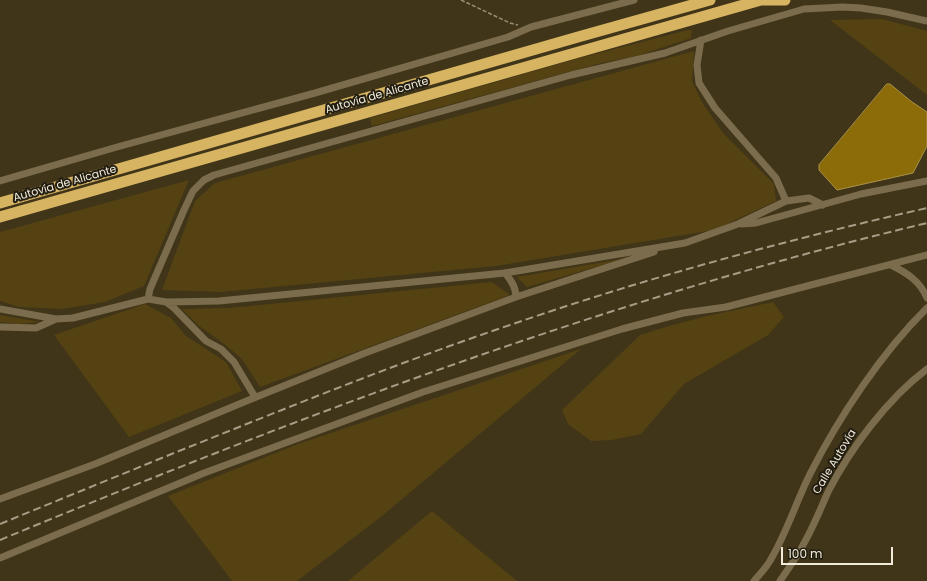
<!DOCTYPE html>
<html>
<head>
<meta charset="utf-8">
<style>
	body { margin:0 }
	#map { position:relative; width:927px; height:581px; overflow:hidden; background:#403519; font-family:Poppins,sans-serif }
	canvas { display:block }
	.scale { position:absolute; left:781px; top:547px; width:112px; height:18px; box-sizing:border-box; border:2px solid #f2ebda; border-top:0; padding-left:5px; font-size:12px; line-height:14px; white-space:nowrap; color:#f2ebda; -webkit-text-stroke:3px #221d11; paint-order:stroke }
</style>
</head>
<body>
<div id="map">
<canvas width="927" height="581"></canvas>
<div class="scale">100 m</div>
</div>
<script>
const ctx = document.querySelector('canvas').getContext('2d');
ctx.lineJoin = 'round';
function fillPath(path, color) {
  ctx.fillStyle = color;
  ctx.fill(path, 'evenodd');
}
function trace(path, color, width, dash) {
  ctx.strokeStyle = color;
  ctx.lineWidth = width;
  ctx.lineCap = dash ? 'butt' : 'round';
  ctx.setLineDash(dash || []);
  ctx.stroke(path);
}
function drawText(font, color, halo, rows, align = 'center') {
  ctx.font = font + ' Poppins,sans-serif';
  ctx.lineWidth = 4;
  ctx.setLineDash([]);
  ctx.textBaseline = 'middle';
  ctx.strokeStyle = halo;
  ctx.fillStyle = color;
  for (const [text, x, y, turn = 0] of rows) {
    ctx.save();
    ctx.translate(x, y);
    ctx.rotate((+turn || 0) * Math.PI / 180);
    ctx.textAlign = isNaN(turn) ? turn : align;
    if (halo) ctx.strokeText(text, 0, 0);
    ctx.fillText(text, 0, 0);
    ctx.restore();
  }
}
fillPath(new Path2D(`
	M 882,19 L 927,31 L 927,95 L 830,20 Z
	M 688,30 L 692,30 L 691,38 L 637,56 L 601,63 L 372,126 L 370,118 L 576,59 Z
	M 694,51 L 692,81 L 702,102 L 723,133 L 774,184 L 776,201 L 714,230 L 496,266 L 221,292 L 162,290 L 195,201 L 215,183 Z
	M 189,180 L 144,286 L 105,302 L 62,309 L 19,307 L 0,301 L 0,232 Z
	M 627,258 L 527,287 L 517,277 Z
	M 492,282 L 510,295 L 260,387 L 242,359 L 223,343 L 199,326 L 182,309 L 229,308 Z
	M 773,302 L 784,317 L 768,335 L 684,384 L 641,434 L 612,440 L 591,441 L 568,424 L 562,410 L 640,335 L 669,326 L 707,316 Z
	M 145,304 L 171,318 L 186,336 L 226,362 L 242,391 L 129,437 L 54,335 Z
	M 0,315 L 40,322 L 17,324 L 0,322 Z
	M 581,349 L 382,516 L 297,581 L 232,581 L 168,496 L 298,444 Z
	M 432,511 L 517,581 L 348,581 Z`), '#544212');
const water = new Path2D(`
	M 887,84 L 890,84 L 912,102 L 927,112 L 927,146 L 913,173 L 837,190 L 819,170 L 819,165 Z`);
fillPath(water, '#8c6c09');
trace(water, '#ab9248', 1);
trace(new Path2D(`
	M 461,0 L 510,23 L 518,25`), '#968d76', 1.5, [4, 2]);
trace(new Path2D(`
	M 0,181 L 117,147 L 315,93 L 508,37 L 531,27 L 634,0
	M 786,201 L 809,198 L 823,205
	M 742,224 L 756,223 L 861,194 L 927,181
	M 891,265 C 907,273 920,281 927,298
	M 505,273 C 511,280 516,287 516,297
	M 148,299 L 150,289 L 184,210 L 193,191 L 204,180 L 214,175 L 571,75 L 665,53 L 728,31 L 804,9 L 843,7 L 861,8 L 887,12 L 927,21
	M 166,302 L 174,308 L 206,341 L 221,349 L 234,362 L 255,397
	M 0,309 L 56,319 L 73,318 L 148,299 L 166,302 L 219,301 L 505,273 L 685,243 L 738,224 L 786,201 L 776,178 L 715,108 L 699,83 L 697,65 L 701,40
	M 0,327 L 36,328 L 56,319
	M 0,499 L 95,464 L 244,402 L 365,353 L 516,297 L 654,252
	M 0,558 L 204,473 L 423,392 L 622,329 L 683,313 L 726,307 L 927,255
	M 754,581 C 760,574 767,567 771,559 C 787,532 796,502 810,474 C 839,417 882,352 927,308
	M 780,581 C 788,569 797,557 803,545 C 813,528 820,510 828,492 C 850,449 888,398 927,369`), '#7a6c4c', 7);
trace(new Path2D(`
	M 760,0 L 785,0
	M 0,203 L 578,37 L 710,0
	M 0,217 L 761,0`), '#d6b462', 11);
trace(new Path2D(`
	M 0,524 C 56,501 113,478 169,455 C 282,410 394,364 510,325 C 646,278 786,240 927,208
	M 0,540 C 302,415 609,299 927,223`), '#a69d87', 2, [8, 4]);
drawText('11px', '#f2ebda', '#221d11', [
	["Autovía de Alicante",377,96,-16],
	["Autovía de Alicante",65,184,-16],
	["Calle Autovía",835,462,-59]
]);
</script>
</body>
</html>
